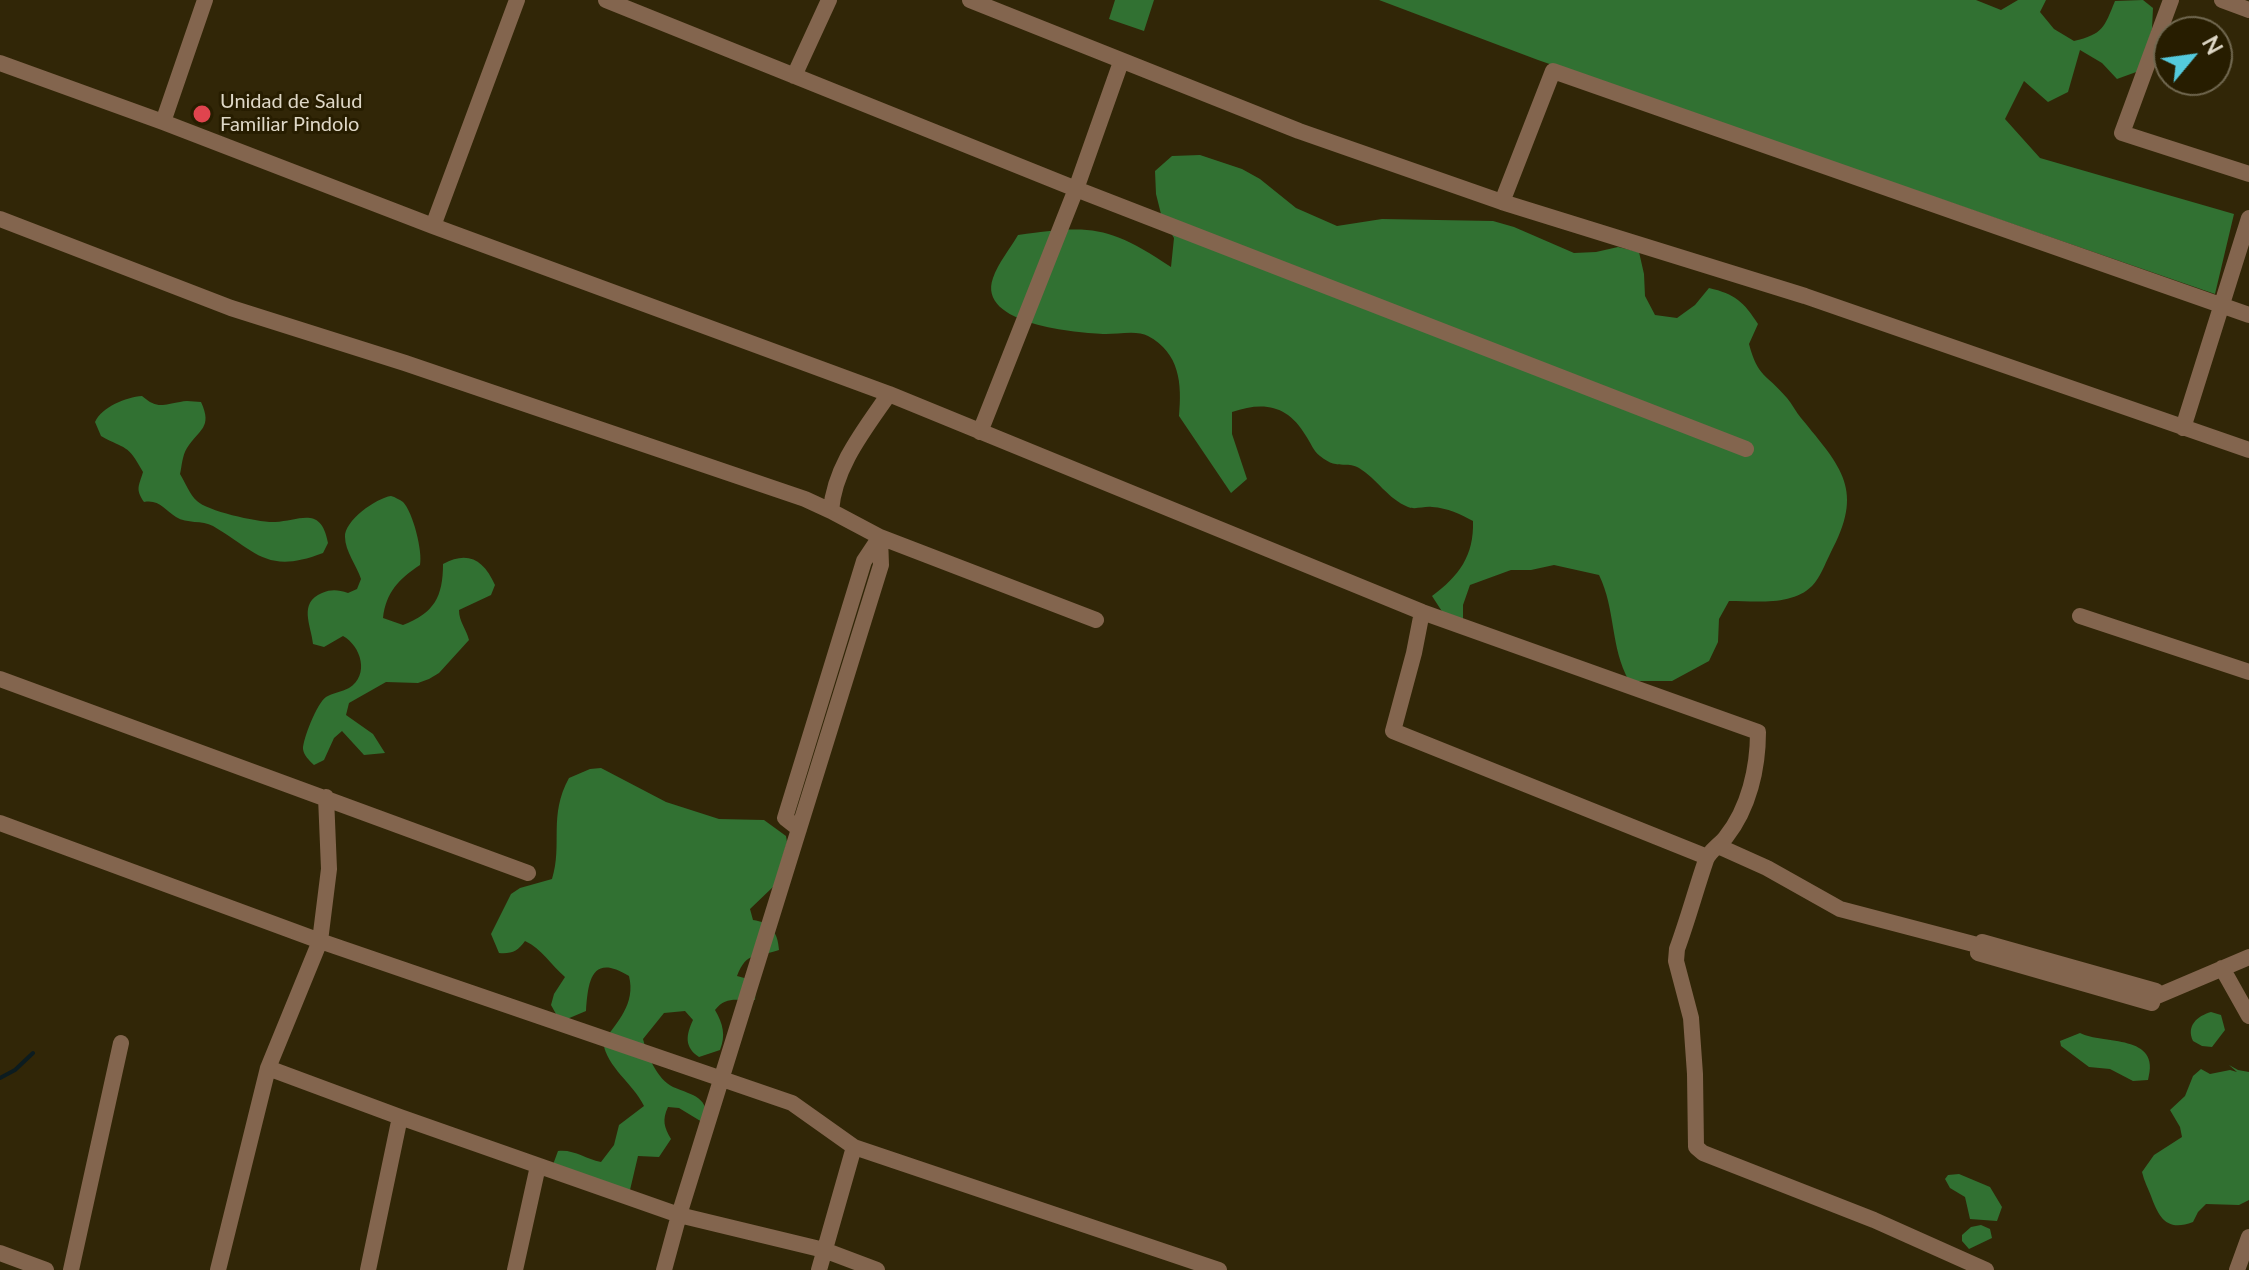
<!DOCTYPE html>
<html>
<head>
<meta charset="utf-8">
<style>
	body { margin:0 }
	#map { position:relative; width:2249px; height:1270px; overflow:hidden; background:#312607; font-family:Lato,sans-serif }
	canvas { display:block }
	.north { position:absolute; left:2153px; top:16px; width:80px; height:80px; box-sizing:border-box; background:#271d00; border:2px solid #716850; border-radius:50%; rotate:61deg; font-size:22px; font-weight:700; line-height:32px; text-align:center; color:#dfd8c7 }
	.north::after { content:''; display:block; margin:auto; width:28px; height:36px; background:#54cadd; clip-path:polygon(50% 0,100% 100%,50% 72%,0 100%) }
</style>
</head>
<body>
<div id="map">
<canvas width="2249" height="1270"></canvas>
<div class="north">N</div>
</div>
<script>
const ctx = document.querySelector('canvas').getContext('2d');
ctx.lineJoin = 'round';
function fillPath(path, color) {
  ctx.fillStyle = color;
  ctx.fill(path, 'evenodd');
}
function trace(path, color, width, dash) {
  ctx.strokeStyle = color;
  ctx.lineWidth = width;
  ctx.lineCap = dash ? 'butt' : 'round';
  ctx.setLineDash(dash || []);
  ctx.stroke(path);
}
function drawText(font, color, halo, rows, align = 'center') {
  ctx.font = font + ' Lato,sans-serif';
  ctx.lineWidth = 6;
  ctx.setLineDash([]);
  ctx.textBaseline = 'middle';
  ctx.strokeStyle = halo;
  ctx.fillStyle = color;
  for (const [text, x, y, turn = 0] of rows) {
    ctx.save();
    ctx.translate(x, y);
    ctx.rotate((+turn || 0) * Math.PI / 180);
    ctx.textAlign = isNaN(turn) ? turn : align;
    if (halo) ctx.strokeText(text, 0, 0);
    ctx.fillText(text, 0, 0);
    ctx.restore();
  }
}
fillPath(new Path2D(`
	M 1115,0 L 1154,0 L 1144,31 L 1109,19 Z
	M 1379,0 L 1976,0 L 2001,10 L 2018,0 L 2046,0 L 2040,12 L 2054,29 L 2074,41 C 2103,34 2104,28 2115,1 L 2143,0 L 2153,8 L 2152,29 L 2139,71 L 2117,79 L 2102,63 L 2080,50 L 2068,92 L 2048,102 L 2024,81 L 2005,119 L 2040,158 L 2234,214 L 2215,294 L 1538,60 Z
	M 1200,155 L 1242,169 L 1260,179 L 1296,208 L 1337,226 L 1382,219 L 1493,221 L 1514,227 L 1574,253 L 1596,252 L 1618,247 L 1639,252 L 1644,274 L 1645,296 L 1655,315 L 1677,318 L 1695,305 L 1709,288 C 1735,294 1744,302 1758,324 L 1749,344 C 1758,378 1766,373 1787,398 C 1792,404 1796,412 1801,418 C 1842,468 1865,490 1830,554 C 1825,564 1820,578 1812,586 C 1792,606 1756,601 1729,601 L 1719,619 L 1718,642 L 1709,661 L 1672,681 L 1629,681 C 1610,647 1616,610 1599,575 L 1554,565 L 1531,570 L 1511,570 L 1470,585 L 1463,605 L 1463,626 L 1443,613 L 1432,596 C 1459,576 1474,556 1473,521 C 1460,514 1448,508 1432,507 C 1424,506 1415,510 1408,507 C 1388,499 1377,479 1359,468 C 1346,460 1338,471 1320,456 C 1313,451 1311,443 1306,436 C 1288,405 1264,401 1232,412 L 1232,434 L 1247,479 L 1231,493 L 1179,416 C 1182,384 1180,353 1148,336 C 1138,330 1118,334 1106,334 C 1078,333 976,325 993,278 C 998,263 1010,249 1018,235 C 1091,225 1108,225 1171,267 L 1174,238 L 1162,218 L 1156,194 L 1155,171 L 1172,156 Z
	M 142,396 C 157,409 162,405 180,402 C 187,400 194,402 201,402 C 213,428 199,429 187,448 C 182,456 182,466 180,474 C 185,482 190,495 197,501 C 207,511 260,523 275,522 C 300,521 321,505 328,543 L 323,553 C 266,575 256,551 213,526 C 202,520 187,524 176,517 C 165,510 159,499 144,502 C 135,489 139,486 143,472 C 127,443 126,450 101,436 L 95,422 C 102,407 126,397 142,396 Z
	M 391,496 C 395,497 400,500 403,502 C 413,512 423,552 420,565 C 399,579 386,592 383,618 L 403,625 C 434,613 443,597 443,564 C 468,550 484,560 495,585 L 491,595 L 459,610 C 459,622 466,628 469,640 L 439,673 L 429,679 L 418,683 L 386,682 L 349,703 L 346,715 L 373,734 L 385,753 L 364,755 L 342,731 L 334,738 L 324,760 L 314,765 C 309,760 304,756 303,749 C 303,739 317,703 326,697 C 332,693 342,692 349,688 C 370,675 361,646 343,636 L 324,647 L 313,644 C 311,625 298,603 322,593 C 332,589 338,590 348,593 L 357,589 L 361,579 C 357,566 345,551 345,537 C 344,521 376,498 391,496 Z
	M 601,768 L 666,802 L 719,819 L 764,820 L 786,836 L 787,842 L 774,886 L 750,909 L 753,920 C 770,922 778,932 779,950 C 757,958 747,950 737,976 L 748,979 L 756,987 L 755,1000 C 738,1001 726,995 715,1010 C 723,1024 726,1035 720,1050 L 699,1057 C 684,1047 686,1035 693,1020 L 685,1011 L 664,1013 L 643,1039 C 647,1055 657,1079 673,1087 C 694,1096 709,1096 707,1125 L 679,1108 L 668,1107 C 662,1120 664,1127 671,1139 L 659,1157 L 638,1156 L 630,1190 L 551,1170 L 558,1151 C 574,1149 585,1159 601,1162 L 614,1145 L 619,1125 L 644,1106 C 633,1083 607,1068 603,1042 C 617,1022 636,1004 629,976 C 592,953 588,980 586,1011 L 567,1019 L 556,1014 L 551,1005 L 554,994 L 565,977 C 551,965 542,949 525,941 C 518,951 512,954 499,953 L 491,934 L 511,894 L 520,888 L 552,879 C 563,844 548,816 569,778 L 590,769 Z
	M 2211,1012 L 2221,1015 L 2225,1030 L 2212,1047 L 2202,1046 L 2193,1041 C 2186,1026 2197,1016 2211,1012 Z
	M 2080,1033 C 2103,1045 2162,1033 2148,1080 L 2133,1081 L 2110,1069 L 2089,1067 L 2061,1046 L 2060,1041 Z
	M 2229,1065 L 2238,1070 L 2249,1072 L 2249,1200 L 2239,1205 L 2206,1204 L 2198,1212 L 2193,1222 C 2167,1232 2159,1218 2151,1196 C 2148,1188 2144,1181 2142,1172 L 2154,1155 L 2182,1137 L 2180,1127 L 2170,1110 L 2185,1096 L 2193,1076 L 2201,1069 L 2210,1074 L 2230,1070 L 2237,1072 Z
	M 1959,1174 L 1990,1187 L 2002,1207 L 1997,1221 L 1970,1219 L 1965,1197 L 1950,1188 L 1945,1179 L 1948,1175 Z
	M 1981,1225 L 1990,1229 L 1992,1238 L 1969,1249 L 1962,1241 L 1962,1235 L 1971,1227 Z`), '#317132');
trace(new Path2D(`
	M 0,1078 L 15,1070 L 33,1053`), '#0c1c20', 4);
trace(new Path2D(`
	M 606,0 L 1076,189 L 1746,449
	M 970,0 L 1299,131 L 1502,202 L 1805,296 L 2249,450
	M 2171,0 L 2122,133 L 2249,174
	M 2222,0 L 2249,10
	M 0,63 L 163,122 L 433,226 L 889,394 L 1422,612 L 1758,732 C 1758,768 1749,808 1726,837 C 1720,845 1709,851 1706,860 C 1696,889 1688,919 1677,949 L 1676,961 L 1691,1018 L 1695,1074 L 1696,1147 L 1703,1153 L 1874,1220 L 1986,1270
	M 794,76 L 829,0
	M 163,122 L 205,0
	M 1502,202 L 1553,71 L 2249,315
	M 0,219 L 231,308 L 405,363 L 805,499 L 831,511
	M 433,226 L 517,0
	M 889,394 C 865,429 834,467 831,511 L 880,537 L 1096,620
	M 2183,428 L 2249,218
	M 980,432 L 1076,189 L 1121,62
	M 1422,612 L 1414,653 L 1393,731 L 1707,857
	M 2080,616 L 2249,672
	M 0,679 L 528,873
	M 0,823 L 320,941 L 792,1103 L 854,1147 L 1219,1270
	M 799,829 L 785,818 L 864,561 L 880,537
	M 1718,846 L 1767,868 L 1840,909 L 1981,946
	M 1982,942 L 2156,991
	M 1978,953 L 2152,1003
	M 2222,968 L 2249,1016
	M 2155,997 L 2249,957
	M 268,1068 L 400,1117 L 679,1215 L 824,1250 L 877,1270
	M 0,1253 L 46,1270
	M 71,1270 L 121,1043
	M 218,1270 L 268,1068 L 320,941 L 329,869 L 326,797
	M 368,1270 L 400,1117
	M 515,1270 L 538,1166
	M 664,1270 L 679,1215 L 881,565 L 880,537
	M 819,1270 L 854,1147
	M 2237,1270 L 2249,1237`), '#83654e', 16);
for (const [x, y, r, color] of [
	[202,114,10,"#e0444e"]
]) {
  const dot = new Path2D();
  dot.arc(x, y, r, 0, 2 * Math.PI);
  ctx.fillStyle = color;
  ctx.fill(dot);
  trace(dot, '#271d00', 3);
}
drawText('20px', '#dfd8c7', '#271d00', [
	["Unidad de Salud",220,102],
	["Familiar Pindolo",220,125]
], 'left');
</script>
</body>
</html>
